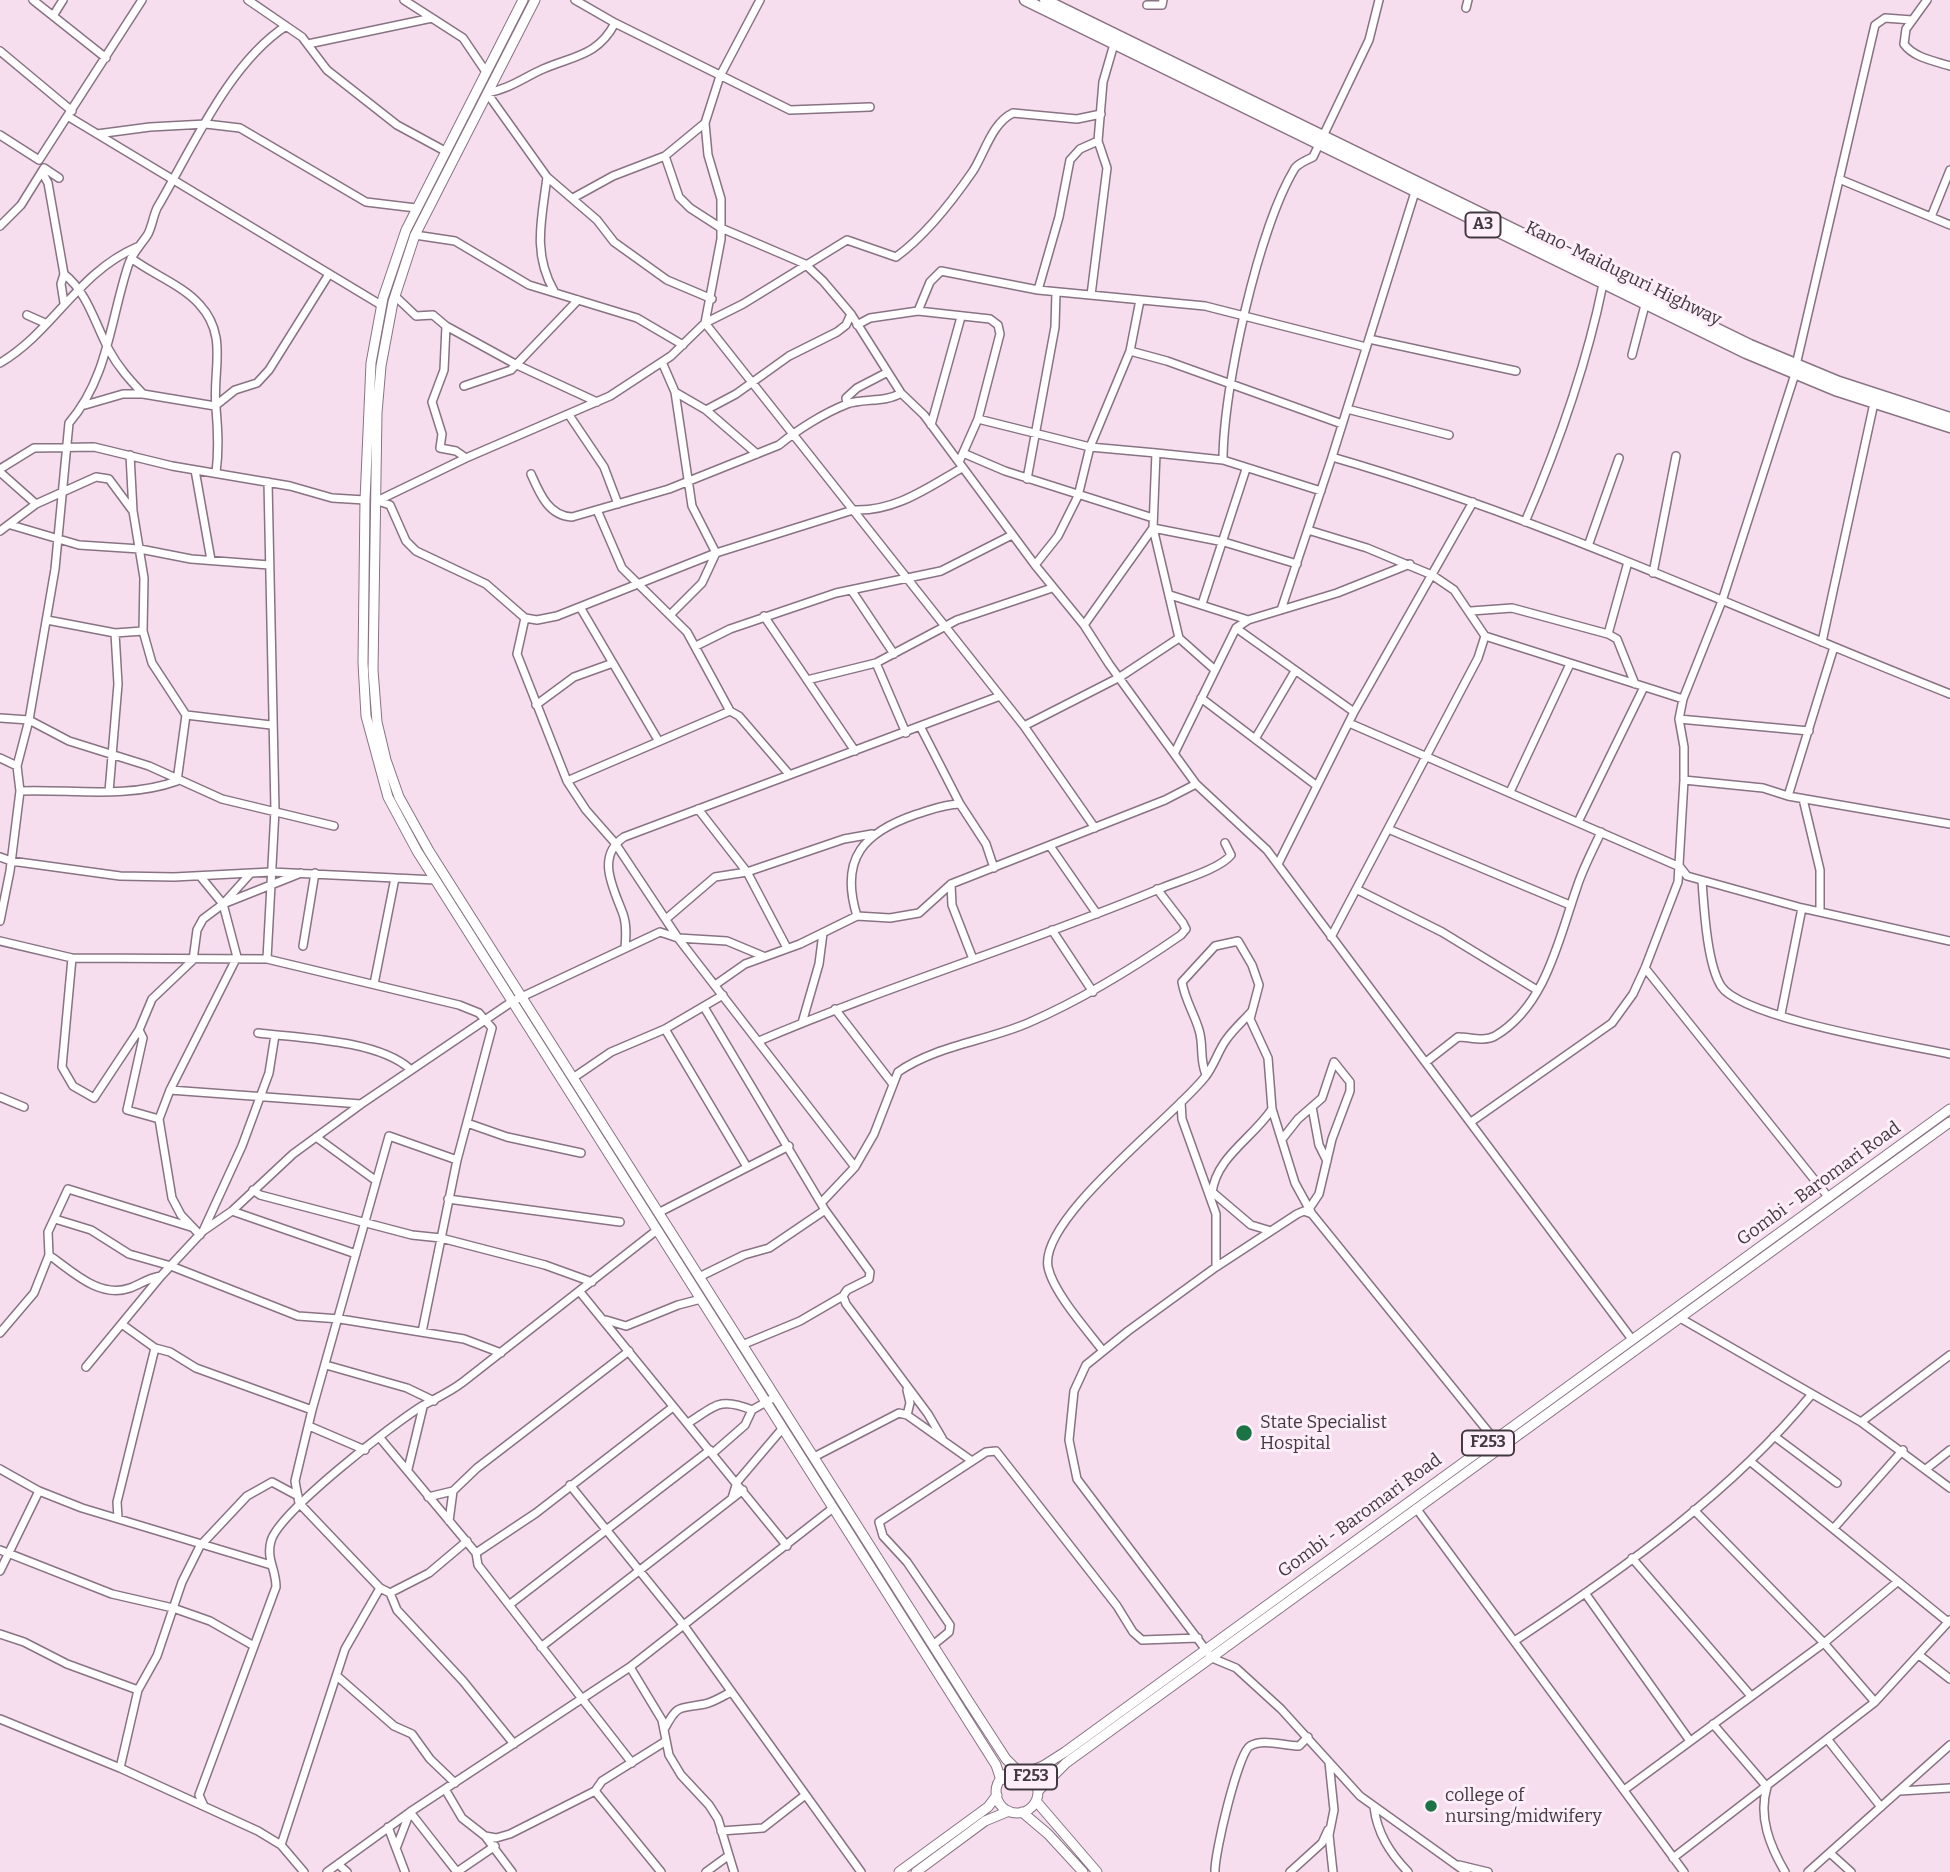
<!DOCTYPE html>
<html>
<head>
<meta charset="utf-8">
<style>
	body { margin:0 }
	canvas { display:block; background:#f6deef }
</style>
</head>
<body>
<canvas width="1950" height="1872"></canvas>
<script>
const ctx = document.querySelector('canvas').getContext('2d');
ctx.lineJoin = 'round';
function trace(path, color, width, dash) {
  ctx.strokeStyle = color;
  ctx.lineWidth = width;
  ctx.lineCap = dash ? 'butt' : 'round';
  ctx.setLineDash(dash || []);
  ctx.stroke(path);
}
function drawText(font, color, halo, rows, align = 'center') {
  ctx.font = font + ' Bitter,serif';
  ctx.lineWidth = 6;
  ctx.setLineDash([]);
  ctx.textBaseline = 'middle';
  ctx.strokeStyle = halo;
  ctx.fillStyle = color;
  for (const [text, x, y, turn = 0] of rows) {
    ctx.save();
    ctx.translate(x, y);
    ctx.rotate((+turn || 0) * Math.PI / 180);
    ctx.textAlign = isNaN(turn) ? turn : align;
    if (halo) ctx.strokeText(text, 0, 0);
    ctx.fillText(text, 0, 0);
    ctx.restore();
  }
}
const minor = new Path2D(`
	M 33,0 L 106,58
	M 248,0 L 302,37 L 327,70 L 397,125 L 445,151
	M 404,0 L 463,38 L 486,72
	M 575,0 L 615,23 L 790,110 L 870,107
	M 1927,0 L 1906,29 L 1904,44 C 1914,58 1935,61 1950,66
	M 1147,5 L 1162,5 L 1163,0
	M 1466,8 L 1468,0
	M 53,16 L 63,0
	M 308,44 L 432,18
	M 0,51 L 72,111
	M 487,93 L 547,177 L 597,220 L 614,242 L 667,280 L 712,299
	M 487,93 C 509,89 523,78 543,69 C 573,56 598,56 615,23
	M 69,117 L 381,305
	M 97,134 L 150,127 L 206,124 L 240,128 L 366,202 L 416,208
	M 0,135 L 39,160 L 142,0
	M 665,156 L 679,197 L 690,208 L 721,228 L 805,264 L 823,281 L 851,314 L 901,393 L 924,415 L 1035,565 L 1084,625 L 1109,664 L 1196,784 L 1267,850 L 1631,1338
	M 43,174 L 48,183 L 64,274 L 61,284 L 64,303
	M 547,177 C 542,218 532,253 554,291
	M 1839,179 L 1950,225
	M 1415,192 L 1332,457 C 1544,518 1745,613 1950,694
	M 573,198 L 613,176 L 665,156 L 705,123
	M 1931,217 L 1950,170
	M 0,226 L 21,205 L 44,168 L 59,178
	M 415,235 L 455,241 L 529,285 L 637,318 L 683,345
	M 131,258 C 152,274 182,285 199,304 C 229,336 212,370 216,408 C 218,431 219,449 216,473
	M 64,274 C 88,293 95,324 109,350 C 118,367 130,380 143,394
	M 1038,290 L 1059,217 L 1070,160 L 1080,149 L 1098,141 L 1103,82 L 1114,44
	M 1091,295 L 1107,168 L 1098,141
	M 395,296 L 416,316 L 433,315 L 446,326 L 444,370 L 432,402 L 442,434 L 440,448 L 456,451 L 466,458
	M 918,311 L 990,319 L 998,325 L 1000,334 L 978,419 L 959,462
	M 27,315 L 45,323
	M 857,325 L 870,318 L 918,311 L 930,282 L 941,271 L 1038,290 L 1205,306 L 1366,347
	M 446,326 L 517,365 L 597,402
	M 1369,339 L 1516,371
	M 1130,351 L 1167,361 L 1342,424
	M 1632,355 L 1645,305
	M 662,362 L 675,392 L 692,506 L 716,553 L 702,583 L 671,614
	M 0,363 C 53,332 77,273 137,247
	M 1796,365 L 1875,25 L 1885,18 L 1912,20
	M 464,386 L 511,370 L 578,300
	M 675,392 L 706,410 L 757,454
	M 847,404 L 846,398 L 857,388 L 886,373
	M 85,405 L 123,394 L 143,394 L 215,406 L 235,390 L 257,383 L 269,370 L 329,274
	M 1347,409 L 1449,435
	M 706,410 L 736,394 L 789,356 L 837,332 L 846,325 L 851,314
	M 569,415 L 604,467 L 618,504
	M 978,419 L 1090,447 L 1156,453
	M 931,425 L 961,317
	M 963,453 L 1005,471 L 1153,518
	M 1223,460 C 1223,389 1258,229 1295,168 C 1299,163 1307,160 1313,157 L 1369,40 L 1379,0
	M 0,469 L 34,448 L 94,447 L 172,466 L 290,486 L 332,498 L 365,500
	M 195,470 L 211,560
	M 0,472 L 36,504
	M 531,474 C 539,492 548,516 572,517 L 669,489 L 779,445 C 797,430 824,413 847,404 C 864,398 885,403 901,393
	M 1027,479 L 1055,327 L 1056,292
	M 377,501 L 466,458 L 610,396 L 671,356 L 705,323 L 721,239 L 721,199 L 708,155 L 705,123 L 720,76 L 760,0
	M 378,501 L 390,505 L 406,541 L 416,551 L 486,584 L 525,618 L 537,620 L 557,616 L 716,553 L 853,510 C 895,512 927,488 962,468
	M 597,510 L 622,568 L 687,632 L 730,711 L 739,716 L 788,773
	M 1525,522 C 1557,448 1587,363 1603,284
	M 11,525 L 79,545 L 140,549 L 191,559 L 269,565
	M 1153,528 L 1224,542 L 1297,564
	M 1308,530 L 1367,548 L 1432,575 L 1454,590 L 1485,636 L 1683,699
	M 0,531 L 36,504 L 96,477 L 109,479 L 132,510
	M 1588,546 L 1619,458
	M 1035,565 L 1058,536 L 1078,496 L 1090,447 L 1130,351 L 1140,300
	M 1653,573 L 1676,456
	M 852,591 L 894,654
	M 1170,595 L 1248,620
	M 1202,604 L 1246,469
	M 580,607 L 658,740
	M 1281,610 L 1332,457
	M 1471,611 L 1512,608 L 1608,634 L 1617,639 L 1635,684
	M 764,616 L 855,751
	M 525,618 L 517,654 L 567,781 L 586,810 L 615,843 L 678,938 L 855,1167
	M 47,620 L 115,633 L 143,631
	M 1084,625 L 1153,528
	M 1236,628 L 1354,712
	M 1608,634 L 1628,562
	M 1822,642 L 1874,403
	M 696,646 L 730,629 L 836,593 L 941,571 L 1012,535
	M 876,663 L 906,733
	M 1215,670 L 1179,638 L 1153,528 L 1156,453 L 1223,460 L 1321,491
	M 807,680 L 876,663 L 957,620 L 1052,588
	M 1201,698 L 1317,786
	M 536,705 L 574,677 L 613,663
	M 186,715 L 271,725
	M 0,718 L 29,720 L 69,741 L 149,766 L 222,799 L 334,826
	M 1679,719 L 1809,731
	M 1349,723 L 1680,867 L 1687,876 L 1802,908 L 1950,941
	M 1024,726 L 1120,677 L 1179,638
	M 921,728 L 960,804
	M 1255,739 L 1295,671
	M 1175,752 L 1236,628 L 1248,620 L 1337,593 L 1410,564
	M 0,758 L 17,766
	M 1684,780 L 1763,788 L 1788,796 L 1950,824
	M 567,781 L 730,711
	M 20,791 C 71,789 127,799 177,781 L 186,715 L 152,663 L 143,631 L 144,578 L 133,511 L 130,455
	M 109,792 L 118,684 L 115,633
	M 1510,792 L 1570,664
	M 1788,796 L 1834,647
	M 1803,799 L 1820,870 L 1820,912
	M 698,809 L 747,872 L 787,948
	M 1578,822 L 1644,687
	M 1095,828 L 1024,726 L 705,323 L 743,304 L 847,240 L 896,257 C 925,236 953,200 973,171 C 985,152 992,123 1013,113 L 1077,119 L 1101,114
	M 1388,829 L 1570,905
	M 1050,846 L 1097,914
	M 0,857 L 11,861 L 120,876 L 174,877 L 271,872 L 436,880
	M 1278,864 L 1354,712 L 1473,502
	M 200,876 L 223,904 L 237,957 L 170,1090 L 159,1119 L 172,1198 L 181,1215 L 200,1235
	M 1702,881 C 1704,908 1707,964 1721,986 C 1741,1018 1908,1045 1950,1054
	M 951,884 L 952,905 L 973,959
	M 1358,890 L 1442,932 L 1537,990
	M 223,904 L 250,874
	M 857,916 C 839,858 864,832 917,814 C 931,810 944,804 960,804 L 986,844 L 994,868
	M 666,919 L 715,877 L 747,872 L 844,839 L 872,834
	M 0,921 L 10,871 L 20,791 L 17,766 L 29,720 L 55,569 L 69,423 C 108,378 110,321 128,266 C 132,253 141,245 148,234 C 152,226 153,217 157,208 C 192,149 228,64 286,26
	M 1052,930 L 1093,992
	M 1331,937 L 1478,658 L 1485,636
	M 0,941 L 72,958 L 267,959 L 459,1005 L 479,1013 L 492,1028 L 457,1160 L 422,1332
	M 303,946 L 315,873
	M 625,948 C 626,937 627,925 623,914 C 614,889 595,857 624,837 L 1000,696
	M 72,958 L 62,1067 L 73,1086 L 94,1098 L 139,1030 L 152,999 L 193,960 L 197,930 L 203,919 L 223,904 L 301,873
	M 267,959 L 275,810 L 268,482
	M 1645,968 L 1829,1198
	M 374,984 L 395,878
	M 715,985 L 745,964 L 800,944 L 857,916 L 890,918 L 919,913 L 951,884 L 1165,800 L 1196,784
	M 704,1007 L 825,1210 L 870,1272 L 869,1279 L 847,1290 L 843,1296 L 846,1304 L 928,1414 L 942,1438
	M 835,1009 L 892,1083
	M 1781,1014 L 1802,908
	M 802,1023 L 819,964 L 823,933
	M 665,1029 L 747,1167
	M 139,1030 L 143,1038 L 127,1110 L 159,1119
	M 258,1033 C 300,1038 378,1040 410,1069
	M 759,1041 C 890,985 1027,944 1159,889 C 1177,881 1219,870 1231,855 L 1225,843
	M 1426,1062 L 1458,1037 C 1470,1037 1484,1042 1495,1036 C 1546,1006 1559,938 1577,887 C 1583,868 1593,850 1601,832
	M 1206,1075 C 1199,1057 1204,1046 1199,1030 C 1194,1013 1185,1000 1182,982 L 1215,946 L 1238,941 L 1252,965 L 1259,985 L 1250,1019 L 1268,1058 L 1272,1109 L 1295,1183 L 1312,1214 L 1494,1439
	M 573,1078 L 611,1052 L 665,1029 L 723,995
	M 170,1090 L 361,1104 L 513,1001 L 660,932 L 678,938 L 727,941 L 763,956
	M 0,1097 L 24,1107
	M 1181,1102 L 1182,1119 L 1216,1214 L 1216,1267
	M 1312,1107 L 1319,1145 L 1327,1161
	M 1471,1122 L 1612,1023 L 1633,994 L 1645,968 L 1678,882 L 1684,780 L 1684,747 L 1679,719 L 1683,699 L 1722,601 L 1795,374
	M 467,1123 L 507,1137 L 581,1153
	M 316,1137 L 375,1180
	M 1283,1138 L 1298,1119 L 1322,1098 L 1334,1062 L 1350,1082 L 1350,1091 L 1332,1139 L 1319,1194 L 1309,1209
	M 457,1160 L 389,1136 L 312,1410 L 295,1481 L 299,1503 L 380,1588 L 390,1593 L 429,1573 L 467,1541
	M 253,1190 L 260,1195 L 412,1235 L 441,1238 L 545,1265 L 592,1282
	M 1211,1191 L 1251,1225 L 1271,1231
	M 1212,1193 C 1216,1157 1253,1138 1272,1109
	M 448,1199 L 620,1222
	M 822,1202 L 855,1167 L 874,1134 L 898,1072 C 935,1046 986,1041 1028,1023 C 1083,999 1132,969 1181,935 L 1186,929 L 1183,923 L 1157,889
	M 232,1211 L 356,1254
	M 658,1213 L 789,1146
	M 1312,1214 L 1304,1211 L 1297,1214 L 1216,1267 L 1128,1331 L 1086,1365 L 1074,1391 L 1069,1440 L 1077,1479 L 1212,1658 L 1236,1668 L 1281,1709 L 1360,1796 L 1466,1872
	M 55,1219 L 91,1230 L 129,1254 L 171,1266 L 298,1316 L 340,1319 L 464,1339 L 501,1353
	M 203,1231 L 232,1211 L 293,1154 L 360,1105
	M 49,1255 C 72,1271 99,1299 130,1288 C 141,1284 148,1278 161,1276
	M 699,1277 L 744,1255 L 769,1248 L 825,1210
	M 580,1292 L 787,1546
	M 1680,1318 L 1861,1422 L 1950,1488
	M 606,1320 L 626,1326 L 678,1305 L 701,1299
	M 123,1325 L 155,1348 L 170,1352 L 196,1368 L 312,1410
	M 0,1333 L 34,1293 L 49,1255 L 48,1232 L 68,1189 L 191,1227
	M 742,1345 L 800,1321 L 843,1296
	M 1103,1351 C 1087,1330 1053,1292 1048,1267 C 1039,1218 1174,1117 1205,1077 C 1214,1066 1218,1051 1226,1040 C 1233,1030 1243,1021 1251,1012
	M 326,1365 L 407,1388 L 434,1401
	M 86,1367 L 161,1276 L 203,1231 L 242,1146 L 269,1073 L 275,1035
	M 907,1415 L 910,1403 L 907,1390
	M 1861,1422 L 1950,1355
	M 688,1423 C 714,1407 719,1396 752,1410
	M 309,1426 L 365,1450
	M 1774,1436 L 1837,1483
	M 380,1438 L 476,1553 L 478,1565 L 632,1763
	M 713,1453 L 745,1425 L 752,1410 L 775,1397
	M 814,1457 L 899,1413 L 907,1415 L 972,1461
	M 1751,1462 L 1948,1622
	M 0,1469 L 39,1491 L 82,1508 L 271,1565
	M 408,1469 L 423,1407
	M 1926,1469 L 1950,1450
	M 570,1485 L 685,1627 L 861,1872
	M 428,1497 L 453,1491 L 477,1468 L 629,1351
	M 732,1498 L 737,1482 L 782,1429
	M 1416,1508 L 1684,1872
	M 1694,1510 L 1824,1643 L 1875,1702
	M 118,1518 L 117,1502 L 155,1348
	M 449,1521 L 453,1491
	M 1834,1528 L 1903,1450
	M 0,1550 L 112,1594 L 173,1608 L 210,1621 L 254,1646
	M 476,1553 L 536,1513 L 673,1407
	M 1632,1558 L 1751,1696
	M 0,1571 L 39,1491
	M 390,1593 L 397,1610 L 463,1681 L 514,1744
	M 1585,1593 L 1690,1741
	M 509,1605 L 710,1450
	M 0,1634 L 24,1642 L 67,1664 L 138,1690
	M 1516,1640 C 1622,1570 1731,1493 1812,1394
	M 933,1645 L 949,1632 L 950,1625 L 907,1562 L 883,1536 L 879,1522 L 986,1452 L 996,1451 L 1117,1606 L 1133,1632 L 1142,1640 L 1198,1638
	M 541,1647 L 743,1490
	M 1919,1655 L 1950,1679
	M 630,1667 L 662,1720 L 669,1755 L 681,1775 L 709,1805 L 718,1819 L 734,1872
	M 337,1676 L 394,1726 L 412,1734 L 430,1759 L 455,1783
	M 0,1719 L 120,1768 L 258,1831 L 281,1845 L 304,1872
	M 1713,1724 L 1767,1787 C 1758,1817 1770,1846 1785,1872
	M 665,1728 C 678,1703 680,1709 705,1704 C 714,1702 723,1696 731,1692
	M 1828,1740 L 1881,1807
	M 1329,1762 L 1334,1810 L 1329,1835 L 1333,1872
	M 120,1768 L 138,1690 L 157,1656 L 182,1582 L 200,1546 L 247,1496 L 272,1482 L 298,1496
	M 445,1789 L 462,1818 L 485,1836 L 512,1872
	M 1624,1790 L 1824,1643 L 1896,1583
	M 1900,1791 L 1950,1788
	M 204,1806 L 199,1795 L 276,1587 C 276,1569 266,1559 271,1541 C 279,1512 393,1424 422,1406 C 436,1398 450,1392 463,1382 L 657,1230
	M 1374,1807 C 1377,1833 1390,1853 1408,1872
	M 410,1812 L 457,1872
	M 388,1827 L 405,1872
	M 721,1831 L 763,1828 L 804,1796
	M 485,1836 L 496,1838 L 510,1834 L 595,1791
	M 281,1845 L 345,1649 L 380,1588
	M 397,1846 L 410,1812
	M 1830,1853 L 1851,1872
	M 1673,1858 L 1875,1702 L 1950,1620
	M 338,1864 L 347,1872
	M 1459,1865 L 1488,1872
	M 327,1872 L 410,1812 L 630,1667 L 833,1508
	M 457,1872 L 495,1846
	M 661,1872 L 595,1791 L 602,1781 L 666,1741
	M 706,1872 L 728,1856
	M 1215,1872 C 1214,1855 1238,1753 1250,1746 C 1263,1738 1284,1746 1299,1746 L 1308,1737
	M 1290,1872 L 1322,1843 L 1328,1830
	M 1808,1872 L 1950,1745`);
const major = new Path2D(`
	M 523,0 L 406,230 L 383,298 L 371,363 L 365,500 L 363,663 L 366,716 L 388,797 L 417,851 L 996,1765 L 1001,1780
	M 535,0 L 415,235 L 393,302 L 381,366 L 377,413 L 373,670 L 377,722 L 386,760 L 399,797 L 429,851 L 969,1702 L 1006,1759 L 1018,1771
	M996 1792a21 21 0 1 1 42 0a21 21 0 1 1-42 0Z
	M 1025,1773 L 1043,1766 L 1065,1752 L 1950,1109
	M 1038,1791 L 1066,1763 L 1950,1122
	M 1036,1801 L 1097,1872
	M 1022,1812 L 1048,1834 L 1083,1872
	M 899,1872 L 988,1807 L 997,1795
	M 916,1872 L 985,1821 L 1009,1811`);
const highway = new Path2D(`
	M 1025,0 L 1746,353 L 1835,390 L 1950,427
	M 1045,0 L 1750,345 L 1839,382 L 1950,418`);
trace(minor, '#887383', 10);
trace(major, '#887383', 11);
trace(highway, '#887383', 13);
trace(minor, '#fff', 7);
trace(major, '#fff', 9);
trace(highway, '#fff', 10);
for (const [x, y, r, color] of [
	[1244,1433,9,"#1c7346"],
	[1431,1806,7,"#1c7346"]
]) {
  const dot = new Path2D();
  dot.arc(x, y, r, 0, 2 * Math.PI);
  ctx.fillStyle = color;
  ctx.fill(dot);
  trace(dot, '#fdeef9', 2.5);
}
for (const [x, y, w] of [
	[1483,225,35],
	[1488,1443,52],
	[1031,1777,52]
]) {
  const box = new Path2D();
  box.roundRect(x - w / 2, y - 12.5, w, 25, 5);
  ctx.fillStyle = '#fdeef9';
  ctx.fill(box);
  trace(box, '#423940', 2);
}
drawText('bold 16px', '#423940', null, [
	["A3",1483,225],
	["F253",1488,1443],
	["F253",1031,1777]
]);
drawText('18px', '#423940', '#fdeef9', [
	["Kano-Maiduguri Highway",1623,274,26],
	["Gombi - Baromari Road",1819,1184,-36],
	["Gombi - Baromari Road",1360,1516,-36]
]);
drawText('18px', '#423940', '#fdeef9', [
	["State Specialist",1260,1423],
	["Hospital",1260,1444],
	["college of",1445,1796],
	["nursing/midwifery",1445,1817]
], 'left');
</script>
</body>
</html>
